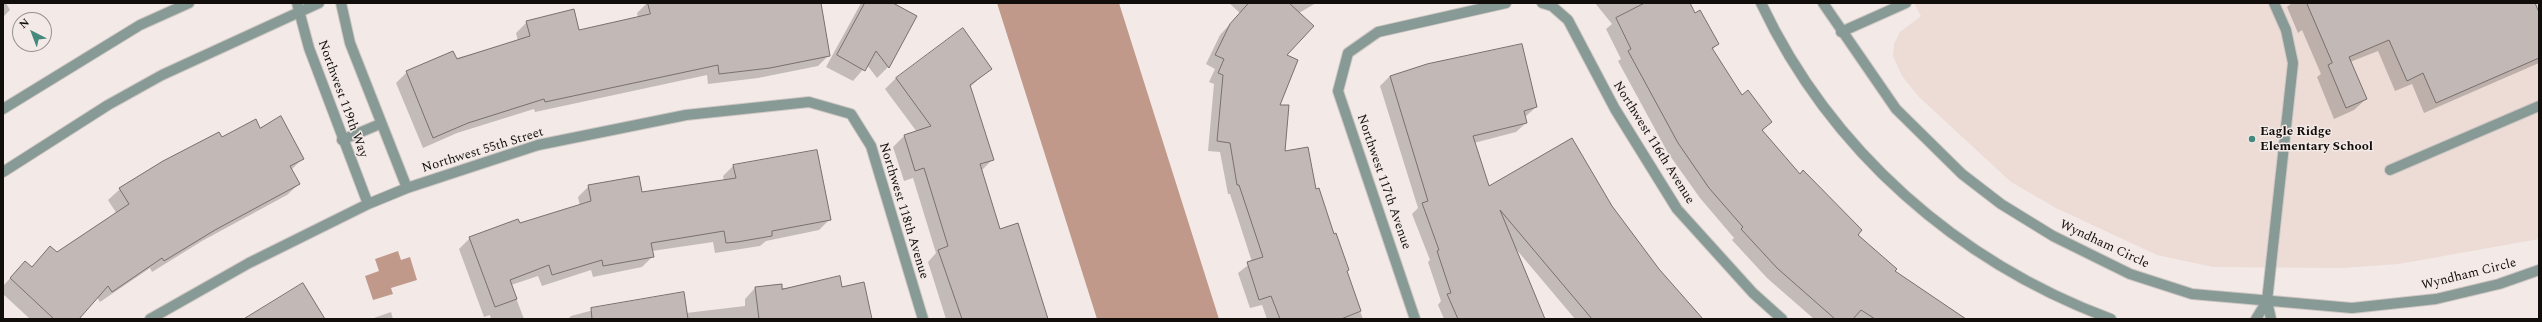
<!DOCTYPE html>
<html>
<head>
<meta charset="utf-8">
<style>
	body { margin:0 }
	#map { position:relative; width:2542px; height:322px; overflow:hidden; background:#f3eae7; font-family:Spectral,serif }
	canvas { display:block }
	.frame { position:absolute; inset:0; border:4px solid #100d0b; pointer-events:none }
	.north { position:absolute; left:12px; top:12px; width:40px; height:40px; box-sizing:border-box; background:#f3eae7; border:1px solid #98928f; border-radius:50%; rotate:318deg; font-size:11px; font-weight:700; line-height:16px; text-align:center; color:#100d0b }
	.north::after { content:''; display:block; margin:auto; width:14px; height:18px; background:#45897e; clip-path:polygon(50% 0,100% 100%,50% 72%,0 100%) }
</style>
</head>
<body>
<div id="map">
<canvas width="2542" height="322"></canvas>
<div class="frame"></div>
<div class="north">N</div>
</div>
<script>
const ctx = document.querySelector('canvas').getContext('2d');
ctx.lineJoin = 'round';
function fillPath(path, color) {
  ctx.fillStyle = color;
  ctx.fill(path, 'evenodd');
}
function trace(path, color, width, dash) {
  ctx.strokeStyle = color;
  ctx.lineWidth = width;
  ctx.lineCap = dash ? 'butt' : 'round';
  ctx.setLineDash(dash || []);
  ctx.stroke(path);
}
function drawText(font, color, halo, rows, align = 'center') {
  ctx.font = font + ' Spectral,serif';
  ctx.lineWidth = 3;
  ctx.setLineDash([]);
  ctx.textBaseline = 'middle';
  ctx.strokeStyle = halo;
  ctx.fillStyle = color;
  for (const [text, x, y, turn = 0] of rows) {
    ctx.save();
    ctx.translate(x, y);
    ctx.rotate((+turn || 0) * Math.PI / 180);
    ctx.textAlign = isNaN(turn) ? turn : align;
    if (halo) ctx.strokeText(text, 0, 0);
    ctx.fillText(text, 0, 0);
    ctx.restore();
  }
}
fillPath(new Path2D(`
	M 1914,3 L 2539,3 L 2539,239 L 2399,264 L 2342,268 L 2213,267 L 2157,255 L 2056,208 L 2011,182 L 1919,97 L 1902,76 L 1893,56 L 1894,44 L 1900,32 L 1921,16 Z`), '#eddbd5');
fillPath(new Path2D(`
	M 997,3 L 1119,3 L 1219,319 L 1097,319 Z
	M 398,251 L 401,260 L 410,257 L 417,280 L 391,288 L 393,294 L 373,300 L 365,276 L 379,271 L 375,259 Z`), '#c0998b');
fillPath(new Path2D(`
	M 3,3 L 6,3 L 10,10 L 3,17 Z
	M 647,3 L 820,3 L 829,55 L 818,66 L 758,78 L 708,84 L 707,75 L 535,112 L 534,109 L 457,133 L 423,148 L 396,83 L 407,72 L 518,41 L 516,33 L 527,22 L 579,31 L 638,18 L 637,13 Z
	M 861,3 L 891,3 L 916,16 L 888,67 L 877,78 L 867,65 L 853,81 L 826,67 Z
	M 1229,3 L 1316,3 L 1299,13 L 1285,55 L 1278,106 L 1284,153 L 1315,191 L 1363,319 L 1267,319 L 1262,305 L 1250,308 L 1238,273 L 1252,262 L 1230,194 L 1228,194 L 1220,152 L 1208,151 L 1214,84 L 1209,82 L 1215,69 L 1206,64 L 1220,35 L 1240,13 Z
	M 1595,3 L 1689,3 L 1694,14 L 1718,44 L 1712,50 L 1741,97 L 1771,122 L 1762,131 L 1799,175 L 1894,271 L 1965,319 L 1814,319 L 1767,278 L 1732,240 L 1734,238 L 1700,198 L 1668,153 L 1618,61 L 1621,59 L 1606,29 L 1612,24 Z
	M 2292,3 L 2534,3 L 2539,15 L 2539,63 L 2424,113 L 2412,84 L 2395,91 L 2378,51 L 2350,62 L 2366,99 L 2354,110 L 2334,119 L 2317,77 L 2321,74 L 2302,30 L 2298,33 L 2287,7 Z
	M 991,68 L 970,87 L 993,159 L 982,170 L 999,230 L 1047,319 L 946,319 L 928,262 L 936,253 L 913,178 L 904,181 L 893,147 L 904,136 L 917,132 L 885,89 L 896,78 Z
	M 1390,76 L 1536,107 L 1525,117 L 1526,123 L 1516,132 L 1474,143 L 1488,188 L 1611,206 L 1659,270 L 1702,319 L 1575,319 L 1516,249 L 1544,319 L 1444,319 L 1438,305 L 1441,301 L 1428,262 L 1430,260 L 1412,214 L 1418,208 L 1380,86 Z
	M 260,129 L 302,159 L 291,170 L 299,184 L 287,195 L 202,241 L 152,272 L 150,268 L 100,302 L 97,297 L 77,319 L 30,319 L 3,294 L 3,286 L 25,262 L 31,268 L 50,247 L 57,253 L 117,214 L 108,200 L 120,189 L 221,138 Z
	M 734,165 L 830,219 L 819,230 L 766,241 L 760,246 L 715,253 L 713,242 L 652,251 L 653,256 L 642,267 L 593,277 L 591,270 L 542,286 L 538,276 L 511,285 L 524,319 L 491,319 L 490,315 L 484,317 L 459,249 L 470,238 L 580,206 L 578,197 L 589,186 L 641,193 L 724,181 L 723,176 Z
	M 755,288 L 841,288 L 871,319 L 568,319 L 571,316 L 612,305 L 686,313 L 745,306 L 745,299 Z
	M 391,312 L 393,319 L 371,319 Z`), '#0003');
const building = new Path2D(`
	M 648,3 L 821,3 L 830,56 L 770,68 L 719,74 L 718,65 L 545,102 L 544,99 L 468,123 L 433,138 L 406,71 L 453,51 L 457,59 L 530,36 L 526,21 L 574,9 L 579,30 L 650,14 Z
	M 865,3 L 893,3 L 917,16 L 889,68 L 876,51 L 865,71 L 837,55 Z
	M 1249,3 L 1289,3 L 1314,26 L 1287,55 L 1298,60 L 1280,105 L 1289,105 L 1285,151 L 1308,147 L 1316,189 L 1319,188 L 1334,234 L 1336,233 L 1349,270 L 1347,271 L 1361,311 L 1341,319 L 1280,319 L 1271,296 L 1259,300 L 1247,262 L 1263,257 L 1239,185 L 1237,185 L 1230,143 L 1217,141 L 1223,75 L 1218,73 L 1224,59 L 1215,55 L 1230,24 Z
	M 1645,3 L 1690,3 L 1695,13 L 1700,10 L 1719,44 L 1712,48 L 1742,95 L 1748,90 L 1772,122 L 1762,130 L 1800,174 L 1803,170 L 1862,230 L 1858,235 L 1897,269 L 1895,271 L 1966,319 L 1875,319 L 1861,310 L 1853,319 L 1835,319 L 1777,268 L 1741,229 L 1743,227 L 1709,188 L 1678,143 L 1628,51 L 1631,49 L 1616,18 Z
	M 2307,3 L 2535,3 L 2539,12 L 2539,58 L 2436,103 L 2423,73 L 2407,81 L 2389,40 L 2349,57 L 2367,99 L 2346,108 L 2328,65 L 2332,63 Z
	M 963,28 L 992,69 L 970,85 L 994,160 L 980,164 L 1000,229 L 1018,223 L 1048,319 L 962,319 L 938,250 L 948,246 L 924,168 L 915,171 L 904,135 L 931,126 L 896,78 Z
	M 1522,44 L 1537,107 L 1524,111 L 1527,123 L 1473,136 L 1489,186 L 1572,138 L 1612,206 L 1659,269 L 1703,319 L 1592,319 L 1500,210 L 1545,319 L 1458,319 L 1447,294 L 1451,293 L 1437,251 L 1439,250 L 1422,203 L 1428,201 L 1390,76 L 1427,64 Z
	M 281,116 L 304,159 L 290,166 L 300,184 L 215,230 L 164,261 L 162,258 L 112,292 L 108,286 L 79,319 L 54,319 L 10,278 L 25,261 L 32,267 L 50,246 L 57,252 L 129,204 L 119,188 L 163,161 L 219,132 L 222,137 L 256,119 L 260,128 Z
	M 817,150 L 831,220 L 772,231 L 772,236 L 737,242 L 726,243 L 724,231 L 651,243 L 654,257 L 603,266 L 602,260 L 552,275 L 549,265 L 510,280 L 517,299 L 495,307 L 469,237 L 518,219 L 520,223 L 591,201 L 588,185 L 639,176 L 642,192 L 736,178 L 733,165 Z
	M 840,276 L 842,287 L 864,282 L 872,319 L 759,319 L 755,287 L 782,284 L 782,289 Z
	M 303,283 L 325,319 L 244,319 Z
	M 684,292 L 688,319 L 592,319 L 591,308 Z`);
fillPath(building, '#c2b9b6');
trace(building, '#78706d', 1);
const service = new Path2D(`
	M 1841,32 L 1906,3
	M 342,140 L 380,124
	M 2390,170 L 2539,106
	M 2267,301 L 2293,63 L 2286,30 L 2274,3`);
const minor = new Path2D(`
	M 297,3 L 309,48 L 368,204
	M 341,3 L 350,43 L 407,188
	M 1542,3 L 1552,6 L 1568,20 L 1615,109 L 1677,209 L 1753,293 L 1782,319
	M 1761,3 C 1831,151 1958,262 2111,319
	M 1823,3 L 1896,109 L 1962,174 L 2001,204 L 2053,236 L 2130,274 L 2192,294 L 2352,308 L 2436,299 L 2499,284 L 2539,270
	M 2267,301 L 2271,319
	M 150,319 L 249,263 L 368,204 L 407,188 L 538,145 L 686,115 L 809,102 L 851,114 L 871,146 L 923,319
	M 1415,319 L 1338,91 L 1348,53 L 1378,32 L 1506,3
	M 2256,319 L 2267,301`);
const tertiary = new Path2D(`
	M 3,109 L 140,25 L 189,3
	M 3,172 L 108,105 L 162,75 L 319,3`);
trace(service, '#cfc7c4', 12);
trace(minor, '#cfc7c4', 12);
trace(tertiary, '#cfc7c4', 12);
trace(service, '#879a96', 10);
trace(minor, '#879a96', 10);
trace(tertiary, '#879a96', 10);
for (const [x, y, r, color] of [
	[2252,139,4,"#45897e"]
]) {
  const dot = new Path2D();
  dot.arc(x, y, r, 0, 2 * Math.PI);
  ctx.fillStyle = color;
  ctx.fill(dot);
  trace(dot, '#f3eae7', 1.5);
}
drawText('13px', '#100d0b', '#f3eae7', [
	["Northwest 119th Way",342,99,70],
	["Northwest 116th Avenue",1653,143,58],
	["Northwest 55th Street",483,151,-17],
	["Northwest 117th Avenue",1383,182,71],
	["Northwest 118th Avenue",903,211,73],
	["Wyndham Circle",2104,245,25],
	["Wyndham Circle",2469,275,-14]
]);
drawText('bold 13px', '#100d0b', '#f3eae7', [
	["Eagle Ridge",2260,132],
	["Elementary School",2260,147]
], 'left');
</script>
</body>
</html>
